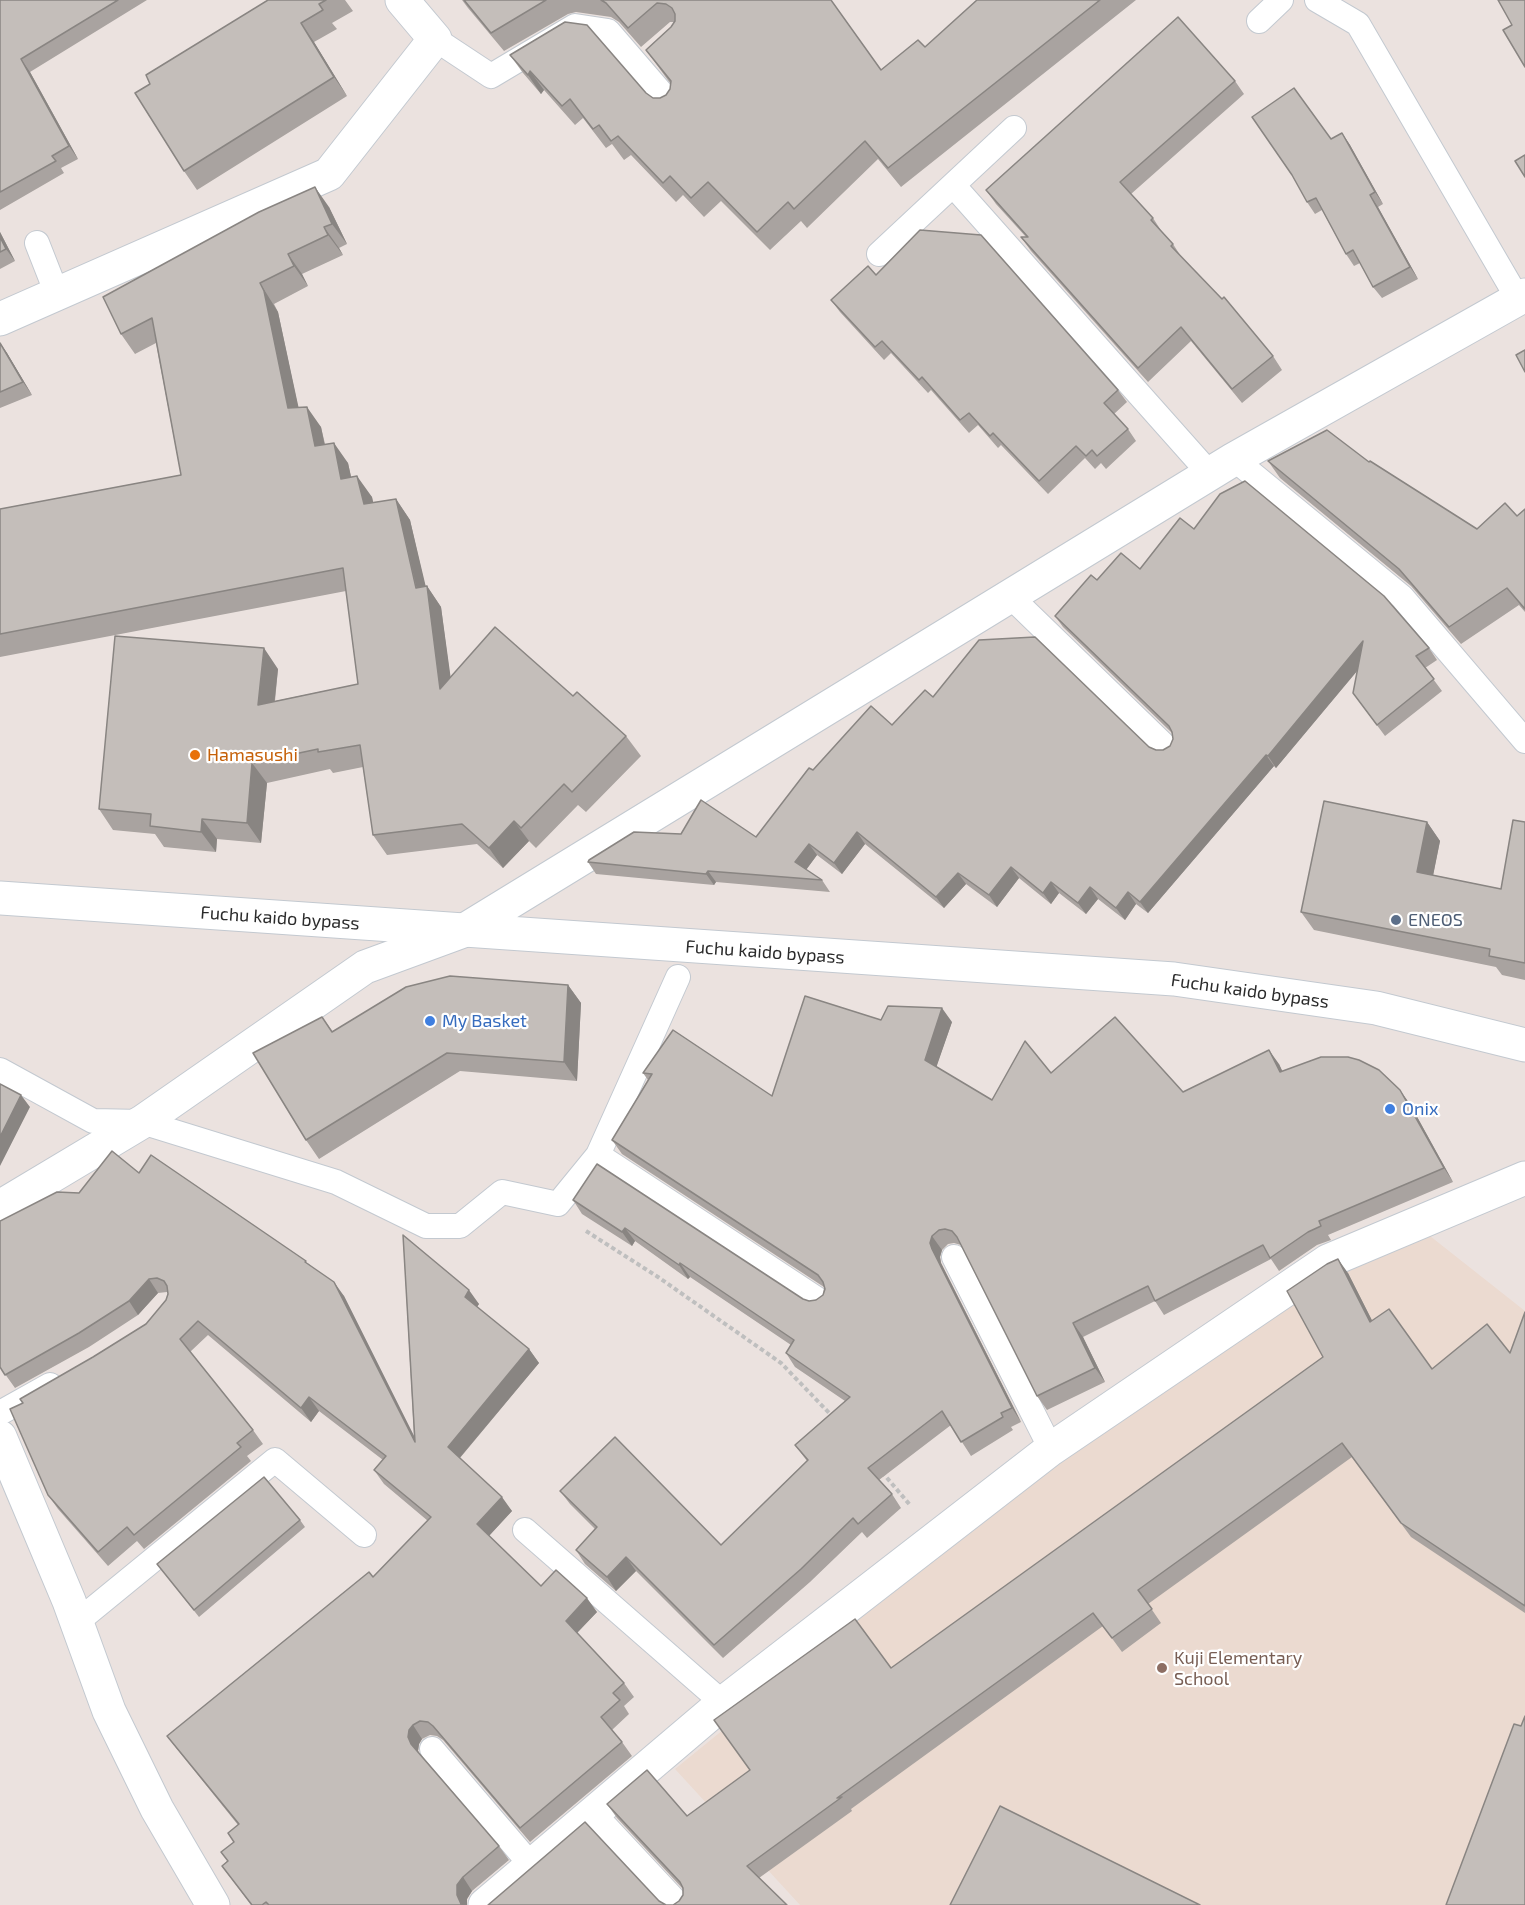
<!DOCTYPE html>
<html>
<head>
<meta charset="utf-8">
<style>
	body { margin:0 }
	canvas { display:block; background:#ebe2df }
</style>
</head>
<body>
<canvas width="1525" height="1905"></canvas>
<script>
const ctx = document.querySelector('canvas').getContext('2d');
ctx.lineJoin = 'round';
function fillPath(path, color) {
  ctx.fillStyle = color;
  ctx.fill(path, 'evenodd');
}
function trace(path, color, width, dash) {
  ctx.strokeStyle = color;
  ctx.lineWidth = width;
  ctx.lineCap = dash ? 'butt' : 'round';
  ctx.setLineDash(dash || []);
  ctx.stroke(path);
}
function drawText(font, color, halo, rows, align = 'center') {
  ctx.font = font + ' "Exo 2",sans-serif';
  ctx.lineWidth = 4.5;
  ctx.setLineDash([]);
  ctx.textBaseline = 'middle';
  ctx.strokeStyle = halo;
  ctx.fillStyle = color;
  for (const [text, x, y, turn = 0] of rows) {
    ctx.save();
    ctx.translate(x, y);
    ctx.rotate((+turn || 0) * Math.PI / 180);
    ctx.textAlign = isNaN(turn) ? turn : align;
    if (halo) ctx.strokeText(text, 0, 0);
    ctx.fillText(text, 0, 0);
    ctx.restore();
  }
}
fillPath(new Path2D(`
	M 1430,1236 L 1525,1311 L 1525,1905 L 800,1905 L 675,1769 L 923,1567 L 1090,1436 L 1309,1288 Z`), '#ebdad0');
const service = new Path2D(`
	M 1317,0 L 1358,24 L 1518,299
	M 1259,21 L 1281,0
	M 435,39 L 491,76 L 575,26 L 608,31 L 670,103
	M 953,185 L 1210,474
	M 37,243 L 57,294
	M 879,254 L 1014,128
	M 1234,459 L 1402,597 L 1525,741
	M 1010,596 L 1167,748
	M 0,1070 L 93,1121 L 142,1122 L 336,1182 L 426,1226 L 460,1226 L 502,1192 L 558,1204 L 598,1155 L 678,977
	M 598,1155 L 820,1301
	M 954,1257 L 1051,1449
	M 0,1413 L 50,1385
	M 525,1530 L 723,1703
	M 77,1622 L 275,1460 L 364,1535
	M 432,1749 L 532,1866
	M 594,1814 L 679,1905`);
const minor = new Path2D(`
	M 0,319 L 329,174 L 435,39 L 402,0
	M 0,1207 L 142,1122 L 365,967 L 463,931 L 1234,459 L 1525,295
	M 0,1437 L 69,1601 L 109,1711 L 157,1809 L 213,1905
	M 485,1905 L 723,1703 L 1051,1449 L 1328,1261 L 1525,1178`);
const tertiary = new Path2D(`
	M 0,898 L 1174,979 L 1376,1008 L 1525,1045`);
trace(service, '#c3c9d0', 26);
trace(minor, '#c3c9d0', 35);
trace(tertiary, '#c3c9d0', 35);
trace(new Path2D(`
	M 586,1231 L 658,1277 L 781,1363 L 833,1417
	M 882,1472 L 910,1505`), '#bfbfbf', 4, [4.5, 3]);
trace(service, '#fff', 24);
trace(minor, '#fff', 33);
trace(tertiary, '#fff', 33);
fillPath(new Path2D(`
	M 0,0 L 147,0 L 30,72 L 78,159 L 61,168 L 64,173 L 0,210 Z
	M 268,0 L 345,0 L 353,11 L 332,23 L 337,29 L 314,42 L 347,96 L 197,190 L 184,171 L 150,84 Z
	M 462,0 L 831,0 L 881,70 L 925,47 L 977,0 L 1136,0 L 901,187 L 878,159 L 807,228 L 801,221 L 770,250 L 721,201 L 704,217 L 683,195 L 676,202 L 631,155 L 624,160 L 612,144 L 606,148 L 583,118 L 575,125 L 544,90 L 541,94 L 523,73 L 510,55 L 646,93 L 653,98 L 660,98 L 666,95 L 670,89 L 670,83 L 646,50 L 671,27 L 674,22 L 670,22 L 641,47 L 619,22 L 611,17 L 576,12 L 568,14 L 504,51 L 468,8 Z
	M 1235,81 L 1244,94 L 1131,194 L 1153,218 L 1162,232 L 1173,244 L 1182,258 L 1273,356 L 1282,370 L 1242,403 L 1191,341 L 1148,382 L 1031,251 L 1021,237 L 1026,237 L 996,204 L 986,190 Z
	M 1342,133 L 1350,145 L 1383,204 L 1378,207 L 1418,279 L 1382,298 L 1373,287 L 1360,263 L 1354,266 L 1346,254 L 1322,210 L 1315,214 L 1307,202 L 1331,139 Z
	M 329,207 L 347,244 L 339,248 L 343,255 L 302,274 L 308,286 L 274,304 L 278,312 L 298,407 L 321,427 L 325,444 L 348,463 L 351,477 L 372,497 L 373,503 L 396,499 L 410,520 L 425,586 L 427,586 L 441,607 L 450,677 L 573,696 L 626,736 L 641,756 L 586,812 L 578,805 L 536,848 L 529,841 L 503,868 L 477,844 L 387,855 L 373,835 L 363,767 L 333,773 L 330,769 L 267,783 L 261,843 L 217,839 L 216,852 L 164,847 L 155,834 L 113,830 L 99,809 L 278,669 L 275,701 L 358,684 L 346,591 L 0,657 L 0,509 L 181,475 L 156,343 L 135,354 L 121,334 Z
	M 0,232 L 15,261 L 0,269 Z
	M 876,275 L 1118,390 L 1127,402 L 1114,414 L 1128,429 L 1136,441 L 1106,469 L 1101,463 L 1095,469 L 1085,458 L 1048,494 L 1001,445 L 998,448 L 978,425 L 969,433 L 931,390 L 928,393 L 891,353 L 884,360 L 840,312 L 831,300 Z
	M 0,343 L 7,353 L 32,395 L 0,408 Z
	M 1268,461 L 1369,462 L 1477,529 L 1517,516 L 1525,509 L 1525,612 L 1519,605 L 1461,644 L 1411,586 L 1280,478 Z
	M 1194,529 L 1429,648 L 1437,660 L 1425,668 L 1442,691 L 1385,736 L 1353,693 L 1358,670 L 1276,768 L 1274,766 L 1148,913 L 1136,904 L 1125,920 L 1098,899 L 1086,914 L 1059,893 L 1051,904 L 1019,878 L 997,907 L 966,884 L 944,908 L 865,844 L 842,874 L 817,855 L 806,870 L 822,880 L 830,892 L 716,882 L 714,885 L 596,874 L 588,862 L 681,834 L 756,837 L 813,770 L 892,725 L 933,697 L 1149,747 L 1156,750 L 1163,750 L 1170,746 L 1173,739 L 1172,733 L 1063,627 L 1055,616 L 1097,580 L 1140,569 Z
	M 1427,822 L 1440,841 L 1433,875 L 1501,889 L 1525,822 L 1525,980 L 1502,975 L 1496,967 L 1314,930 L 1301,912 Z
	M 568,985 L 581,1003 L 577,1081 L 460,1071 L 319,1159 L 306,1140 L 322,1017 L 333,1032 Z
	M 881,1020 L 952,1022 L 936,1067 L 992,1100 L 1051,1073 L 1183,1092 L 1279,1064 L 1282,1071 L 1410,1104 L 1453,1182 L 1328,1235 L 1331,1240 L 1317,1245 L 1279,1271 L 1271,1259 L 1164,1315 L 1155,1301 L 1083,1337 L 1105,1382 L 1047,1410 L 1037,1396 L 961,1245 L 954,1243 L 948,1244 L 942,1250 L 940,1257 L 941,1263 L 1021,1422 L 1011,1427 L 1013,1430 L 971,1456 L 951,1425 L 879,1480 L 892,1494 L 901,1508 L 867,1538 L 862,1532 L 810,1582 L 723,1658 L 636,1571 L 616,1591 L 585,1564 L 576,1550 L 595,1529 L 570,1504 L 560,1491 L 721,1545 L 807,1461 L 795,1445 L 845,1401 L 795,1367 L 786,1353 L 791,1345 L 690,1277 L 688,1279 L 635,1241 L 632,1246 L 582,1214 L 573,1200 L 803,1299 L 809,1301 L 816,1300 L 823,1295 L 824,1287 L 622,1154 L 612,1140 L 648,1080 L 643,1073 L 673,1030 L 772,1096 Z
	M 139,1173 L 309,1264 L 344,1296 L 414,1436 L 403,1235 L 479,1304 L 477,1307 L 529,1349 L 539,1363 L 460,1458 L 512,1511 L 489,1536 L 541,1586 L 597,1612 L 577,1633 L 624,1683 L 634,1697 L 624,1706 L 629,1714 L 612,1730 L 622,1742 L 632,1756 L 530,1842 L 443,1740 L 437,1736 L 430,1735 L 422,1739 L 419,1744 L 418,1751 L 419,1753 L 499,1846 L 509,1860 L 472,1891 L 467,1899 L 467,1905 L 251,1905 L 222,1866 L 227,1861 L 234,1842 L 238,1825 L 177,1749 L 167,1736 L 373,1577 L 428,1521 L 384,1484 L 374,1470 L 383,1460 L 319,1411 L 311,1422 L 208,1335 L 190,1352 L 253,1430 L 263,1444 L 247,1456 L 251,1461 L 144,1549 L 137,1541 L 108,1566 L 58,1509 L 48,1495 L 23,1403 L 146,1324 L 166,1300 L 168,1293 L 167,1292 L 158,1293 L 138,1315 L 89,1347 L 15,1388 L 0,1367 L 79,1193 Z
	M 1348,1273 L 1372,1321 L 1432,1369 L 1510,1353 L 1525,1312 L 1525,1613 L 1411,1537 L 1352,1457 L 1148,1604 L 1161,1623 L 1122,1652 L 1103,1626 L 851,1809 L 852,1811 L 759,1878 L 787,1905 L 488,1905 L 659,1901 L 666,1905 L 673,1905 L 679,1901 L 683,1895 L 683,1889 L 617,1818 L 607,1804 L 687,1816 L 1323,1357 Z
	M 300,1520 L 305,1527 L 199,1617 L 157,1564 Z`), '#a9a3a0');
fillPath(new Path2D(`
	M 301,23 L 314,42 L 347,96 L 334,77 Z
	M 21,59 L 30,72 L 78,159 L 69,146 Z
	M 530,71 L 544,90 L 541,94 L 528,75 Z
	M 1342,133 L 1350,145 L 1383,204 L 1375,192 Z
	M 315,187 L 329,207 L 347,244 L 332,224 Z
	M 1370,195 L 1378,207 L 1418,279 L 1410,267 Z
	M 324,227 L 339,248 L 343,255 L 328,235 Z
	M 0,232 L 15,261 L 6,249 L 0,237 Z
	M 288,254 L 302,274 L 308,286 L 294,266 Z
	M 260,283 L 278,312 L 303,428 L 288,408 Z
	M 0,343 L 7,353 L 32,395 L 23,382 Z
	M 307,407 L 321,427 L 329,466 L 315,446 Z
	M 334,443 L 348,463 L 356,499 L 341,479 Z
	M 357,476 L 372,497 L 378,524 L 364,504 Z
	M 396,499 L 410,520 L 429,600 L 427,586 L 441,607 L 455,709 L 440,689 Z
	M 1363,641 L 1372,653 L 1276,768 L 1268,756 Z
	M 264,648 L 278,669 L 272,725 L 258,705 Z
	M 1266,755 L 1274,766 L 1148,913 L 1140,902 Z
	M 252,763 L 267,783 L 261,843 L 247,823 Z
	M 202,819 L 217,839 L 216,852 L 201,832 Z
	M 514,821 L 529,841 L 503,868 L 489,848 Z
	M 1427,822 L 1440,841 L 1430,891 L 1417,872 Z
	M 857,832 L 865,844 L 842,874 L 834,863 Z
	M 809,844 L 817,855 L 803,874 L 795,862 Z
	M 1011,867 L 1019,878 L 997,907 L 989,895 Z
	M 708,871 L 716,882 L 714,885 L 706,874 Z
	M 958,873 L 966,884 L 944,908 L 936,897 Z
	M 1051,882 L 1059,893 L 1051,904 L 1043,893 Z
	M 1090,887 L 1098,899 L 1086,914 L 1078,903 Z
	M 1128,892 L 1136,904 L 1125,920 L 1116,908 Z
	M 568,985 L 581,1003 L 577,1081 L 564,1062 Z
	M 942,1008 L 952,1022 L 934,1074 L 925,1060 Z
	M 1269,1050 L 1279,1064 L 1289,1085 L 1280,1072 Z
	M 1400,1090 L 1410,1104 L 1453,1182 L 1444,1168 Z
	M 21,1095 L 30,1107 L 0,1166 L 0,1137 Z
	M 625,1228 L 635,1241 L 632,1246 L 622,1232 Z
	M 932,1236 L 942,1250 L 940,1257 L 941,1263 L 1021,1422 L 1012,1408 L 932,1249 L 930,1243 Z
	M 1338,1259 L 1348,1273 L 1380,1336 L 1370,1322 Z
	M 680,1263 L 690,1277 L 688,1279 L 679,1265 Z
	M 149,1279 L 158,1293 L 138,1315 L 129,1301 Z
	M 334,1282 L 344,1296 L 424,1456 L 415,1442 Z
	M 469,1290 L 479,1304 L 474,1311 L 465,1297 Z
	M 1073,1323 L 1083,1337 L 1105,1382 L 1095,1368 Z
	M 529,1349 L 539,1363 L 457,1461 L 448,1447 Z
	M 309,1397 L 319,1411 L 311,1422 L 301,1408 Z
	M 502,1497 L 512,1511 L 487,1538 L 477,1524 Z
	M 626,1557 L 636,1571 L 616,1591 L 607,1577 Z
	M 587,1598 L 597,1612 L 576,1634 L 566,1621 Z
	M 413,1725 L 422,1739 L 419,1744 L 418,1751 L 421,1758 L 411,1744 L 408,1737 L 409,1730 Z
	M 463,1877 L 472,1891 L 467,1899 L 467,1905 L 462,1905 L 457,1895 L 457,1885 Z`), '#898582');
const building = new Path2D(`
	M 0,0 L 118,0 L 21,59 L 69,146 L 52,156 L 56,161 L 0,192 Z
	M 268,0 L 326,0 L 319,4 L 323,10 L 301,23 L 334,77 L 184,171 L 135,93 L 150,84 L 146,75 Z
	M 464,0 L 546,0 L 491,33 Z
	M 601,0 L 831,0 L 881,70 L 918,40 L 925,47 L 977,0 L 1100,0 L 888,168 L 865,141 L 794,209 L 788,202 L 757,232 L 708,182 L 691,198 L 670,176 L 663,183 L 618,136 L 611,141 L 599,125 L 593,129 L 570,99 L 562,106 L 530,71 L 528,75 L 510,55 L 565,22 L 587,25 L 646,93 L 653,98 L 660,98 L 666,95 L 670,89 L 671,81 L 646,50 L 671,27 L 675,21 L 675,14 L 672,8 L 666,4 L 657,3 L 628,28 L 606,3 Z
	M 1498,0 L 1525,0 L 1525,67 L 1503,30 L 1512,25 Z
	M 1178,17 L 1235,81 L 1120,182 L 1153,218 L 1151,220 L 1173,244 L 1171,246 L 1222,299 L 1224,297 L 1273,356 L 1232,389 L 1181,327 L 1138,368 L 1021,237 L 1028,237 L 986,190 Z
	M 1294,88 L 1331,139 L 1342,133 L 1375,192 L 1370,195 L 1410,267 L 1373,287 L 1353,250 L 1346,254 L 1316,198 L 1307,202 L 1292,175 L 1252,117 Z
	M 1525,155 L 1525,177 L 1515,161 Z
	M 315,187 L 332,224 L 324,227 L 328,235 L 288,254 L 294,266 L 260,283 L 264,291 L 288,408 L 307,407 L 315,446 L 334,443 L 341,479 L 357,476 L 364,504 L 396,499 L 416,588 L 427,586 L 440,689 L 495,627 L 573,696 L 577,692 L 626,736 L 572,792 L 564,784 L 521,828 L 514,821 L 489,848 L 462,824 L 373,835 L 360,745 L 318,752 L 318,749 L 252,763 L 247,823 L 202,819 L 201,832 L 150,826 L 151,814 L 99,809 L 115,636 L 264,648 L 258,705 L 358,684 L 343,568 L 0,634 L 0,509 L 181,475 L 152,318 L 121,334 L 103,297 L 259,212 Z
	M 920,230 L 981,235 L 1118,390 L 1104,403 L 1128,429 L 1097,456 L 1092,450 L 1086,456 L 1076,446 L 1039,481 L 993,433 L 990,436 L 969,413 L 960,420 L 922,377 L 919,380 L 882,341 L 875,347 L 831,300 L 868,266 L 876,275 Z
	M 0,237 L 6,249 L 0,252 Z
	M 0,343 L 23,382 L 0,392 Z
	M 1525,350 L 1525,372 L 1516,355 Z
	M 1327,430 L 1369,462 L 1370,461 L 1477,529 L 1505,503 L 1517,516 L 1525,509 L 1525,609 L 1507,588 L 1449,627 L 1399,569 L 1268,461 Z
	M 1245,481 L 1384,596 L 1429,648 L 1416,656 L 1434,679 L 1377,725 L 1353,693 L 1363,641 L 1268,756 L 1266,755 L 1140,902 L 1128,892 L 1116,908 L 1090,887 L 1078,903 L 1051,882 L 1043,893 L 1011,867 L 989,895 L 958,873 L 936,897 L 857,832 L 834,863 L 809,844 L 795,862 L 822,880 L 708,871 L 706,874 L 588,862 L 589,860 L 634,832 L 681,834 L 701,800 L 756,837 L 809,768 L 813,770 L 871,706 L 892,725 L 925,690 L 933,697 L 979,640 L 1035,637 L 1149,747 L 1156,750 L 1163,750 L 1170,746 L 1173,739 L 1172,732 L 1169,726 L 1055,616 L 1091,575 L 1097,580 L 1121,553 L 1140,569 L 1180,518 L 1194,529 L 1220,494 Z
	M 1324,801 L 1427,822 L 1417,872 L 1501,889 L 1513,820 L 1525,822 L 1525,963 L 1489,956 L 1490,949 L 1301,912 Z
	M 450,976 L 568,985 L 564,1062 L 447,1053 L 306,1140 L 253,1053 L 322,1017 L 332,1032 L 406,987 Z
	M 805,996 L 881,1020 L 888,1006 L 942,1008 L 925,1060 L 992,1100 L 1025,1041 L 1051,1073 L 1115,1017 L 1183,1092 L 1269,1050 L 1280,1072 L 1321,1057 L 1348,1057 L 1359,1060 L 1379,1070 L 1400,1090 L 1444,1168 L 1319,1221 L 1321,1226 L 1308,1232 L 1270,1258 L 1263,1245 L 1155,1301 L 1148,1286 L 1073,1323 L 1095,1368 L 1037,1396 L 957,1237 L 952,1231 L 945,1229 L 939,1230 L 932,1236 L 930,1243 L 932,1249 L 1012,1408 L 1001,1413 L 1003,1417 L 961,1442 L 942,1411 L 868,1468 L 892,1494 L 858,1524 L 853,1518 L 801,1569 L 714,1645 L 626,1557 L 607,1577 L 576,1550 L 597,1527 L 560,1491 L 615,1437 L 721,1545 L 808,1460 L 795,1445 L 850,1397 L 786,1353 L 794,1340 L 680,1263 L 679,1265 L 625,1228 L 622,1232 L 573,1200 L 597,1164 L 803,1299 L 809,1301 L 816,1300 L 823,1295 L 825,1289 L 823,1282 L 818,1275 L 612,1140 L 652,1074 L 643,1073 L 673,1030 L 772,1096 Z
	M 0,1084 L 21,1095 L 0,1137 Z
	M 112,1151 L 139,1173 L 151,1155 L 306,1261 L 305,1262 L 334,1282 L 415,1442 L 403,1235 L 469,1290 L 465,1297 L 529,1349 L 448,1447 L 502,1497 L 477,1524 L 541,1586 L 556,1570 L 587,1598 L 566,1621 L 624,1683 L 613,1693 L 620,1700 L 601,1717 L 622,1742 L 520,1828 L 433,1726 L 428,1722 L 420,1721 L 413,1725 L 409,1730 L 408,1737 L 411,1744 L 499,1846 L 463,1877 L 457,1885 L 457,1895 L 461,1904 L 463,1905 L 269,1905 L 266,1902 L 262,1905 L 252,1905 L 222,1866 L 228,1861 L 221,1852 L 234,1842 L 228,1833 L 239,1824 L 167,1736 L 369,1572 L 373,1577 L 431,1517 L 374,1470 L 386,1456 L 309,1397 L 301,1408 L 198,1321 L 180,1339 L 253,1430 L 237,1443 L 241,1447 L 134,1535 L 127,1527 L 98,1552 L 48,1495 L 10,1409 L 23,1403 L 20,1399 L 93,1357 L 146,1324 L 166,1300 L 168,1294 L 167,1286 L 164,1281 L 157,1278 L 149,1279 L 129,1301 L 79,1333 L 5,1375 L 0,1367 L 0,1221 L 57,1192 L 79,1193 Z
	M 1338,1259 L 1370,1322 L 1389,1309 L 1432,1369 L 1487,1324 L 1510,1353 L 1525,1312 L 1525,1606 L 1401,1523 L 1342,1443 L 1138,1590 L 1152,1609 L 1112,1638 L 1093,1613 L 837,1798 L 842,1797 L 747,1866 L 787,1905 L 488,1905 L 585,1822 L 659,1901 L 666,1905 L 673,1905 L 679,1901 L 683,1895 L 683,1888 L 680,1882 L 607,1804 L 647,1770 L 687,1816 L 750,1770 L 714,1720 L 855,1619 L 891,1668 L 1323,1357 L 1287,1291 L 1327,1264 Z
	M 264,1477 L 300,1520 L 194,1610 L 157,1564 Z
	M 1525,1716 L 1525,1905 L 1446,1905 L 1514,1724 L 1521,1726 Z
	M 1000,1806 L 1200,1905 L 950,1905 Z`);
fillPath(building, '#c4beba');
trace(building, '#898582', 1.5);
for (const [x, y, r, color] of [
	[195,755,6,"#e8710a"],
	[1396,920,6,"#5c6f8a"],
	[430,1021,6,"#3f7fe0"],
	[1390,1109,6,"#3f7fe0"],
	[1162,1668,6,"#8d6e63"]
]) {
  const dot = new Path2D();
  dot.arc(x, y, r, 0, 2 * Math.PI);
  ctx.fillStyle = color;
  ctx.fill(dot);
  trace(dot, '#fff', 2);
}
drawText('18px', '#c56008', '#fff', [
	["Hamasushi",207,755]
], 'left');
drawText('18px', '#2b2b2b', '#fff', [
	["Fuchu kaido bypass",280,918,4],
	["Fuchu kaido bypass",765,952,4],
	["Fuchu kaido bypass",1250,991,8]
]);
drawText('18px', '#4e5e75', '#fff', [
	["ENEOS",1408,920]
], 'left');
drawText('18px', '#366cbe', '#fff', [
	["My Basket",442,1021],
	["Onix",1402,1109]
], 'left');
drawText('18px', '#785e54', '#fff', [
	["Kuji Elementary",1174,1658],
	["School",1174,1679]
], 'left');
</script>
</body>
</html>
